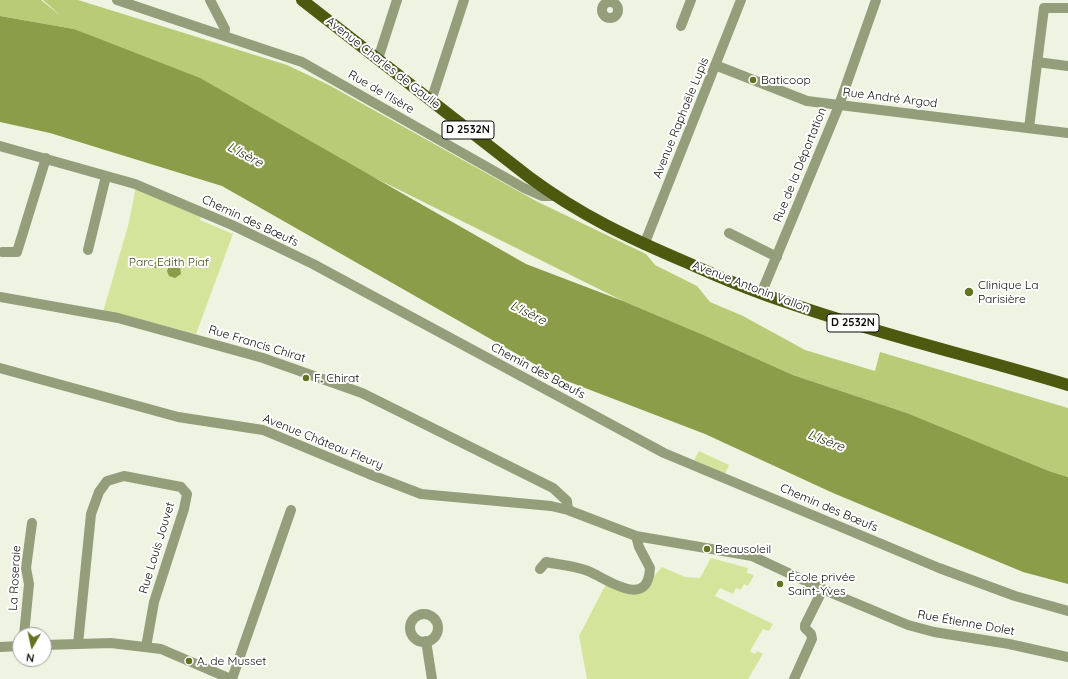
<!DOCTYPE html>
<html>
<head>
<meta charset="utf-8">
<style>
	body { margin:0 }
	#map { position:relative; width:1068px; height:679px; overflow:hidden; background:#eff4e2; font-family:Quicksand,sans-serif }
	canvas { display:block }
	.north { position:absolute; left:12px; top:627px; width:40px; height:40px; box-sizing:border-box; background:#fff; border:1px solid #9d9e9c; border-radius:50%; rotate:189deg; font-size:11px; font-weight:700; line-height:16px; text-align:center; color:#0b0d07 }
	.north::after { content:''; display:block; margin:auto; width:14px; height:18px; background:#63721f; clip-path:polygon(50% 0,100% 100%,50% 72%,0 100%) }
</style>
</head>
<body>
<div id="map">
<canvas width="1068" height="679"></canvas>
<div class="north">N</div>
</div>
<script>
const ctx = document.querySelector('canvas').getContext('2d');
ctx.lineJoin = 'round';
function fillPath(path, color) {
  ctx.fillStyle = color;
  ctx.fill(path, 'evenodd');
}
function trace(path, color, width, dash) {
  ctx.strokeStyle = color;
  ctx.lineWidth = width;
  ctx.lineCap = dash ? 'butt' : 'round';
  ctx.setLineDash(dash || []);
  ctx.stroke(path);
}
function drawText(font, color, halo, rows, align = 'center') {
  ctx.font = font + ' Quicksand,sans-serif';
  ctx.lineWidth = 4;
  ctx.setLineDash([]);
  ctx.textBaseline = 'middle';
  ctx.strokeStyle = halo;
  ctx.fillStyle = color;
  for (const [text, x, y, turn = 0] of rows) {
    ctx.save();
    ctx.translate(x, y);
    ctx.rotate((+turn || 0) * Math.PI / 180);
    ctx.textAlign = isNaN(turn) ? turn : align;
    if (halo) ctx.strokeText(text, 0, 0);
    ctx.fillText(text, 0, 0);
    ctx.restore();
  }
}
fillPath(new Path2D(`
	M 136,187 L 202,215 L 200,220 L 233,234 L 196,334 L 131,317 L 103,312 L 128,226 Z
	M 699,451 L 729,465 L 725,474 L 694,460 Z
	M 711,558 L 748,568 L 747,573 L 754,575 L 748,586 L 744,584 L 741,590 L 736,588 L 733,594 L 720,588 L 715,596 L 773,624 L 769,631 L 763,629 L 750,651 L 755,654 L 757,651 L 763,654 L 748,679 L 587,679 L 579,636 L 606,584 L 644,588 L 662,567 L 685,577 L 700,578 Z`), '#d4e59b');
fillPath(new Path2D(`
	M 0,0 L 41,0 L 61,16 L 43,0 L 78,0 L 287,65 L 329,85 L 536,201 L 646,254 L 655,265 L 697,286 L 710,302 L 743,316 L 805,350 L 875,371 L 880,352 L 1068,408 L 1068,477 L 1049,471 L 907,413 L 793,375 L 706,336 L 623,301 L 83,33 L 74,29 L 0,16 Z`), '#b8cb76');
fillPath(new Path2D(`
	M 0,16 L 74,29 L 200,78 L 526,264 L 623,301 L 706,336 L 793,375 L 907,413 L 1049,471 L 1068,477 L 1068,584 L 1023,572 L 833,493 L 705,434 L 559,378 L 222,186 L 50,133 L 0,122 Z
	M 173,257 L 179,261 L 181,274 L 175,278 L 169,276 L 167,271 L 169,266 L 163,264 L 156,268 L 151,267 L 154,262 Z`), '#8c9d49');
trace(new Path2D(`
	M 117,0 L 224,36
	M 210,0 L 225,29 L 224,36 L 302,62 L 524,188 L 542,196 L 555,196
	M602 10a8 8 0 1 1 16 0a8 8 0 1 1-16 0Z
	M 681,26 L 691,0
	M 378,59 L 397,0
	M 1037,62 L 1068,66
	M 715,65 L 807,101 L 1068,133
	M 431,101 L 464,0
	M 1029,128 L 1044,8 L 1068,8
	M 0,146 L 135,184 L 232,225 L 313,264 L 664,453 L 939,568 L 1015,596 L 1068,611
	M 729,233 L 777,257
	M 644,245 L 741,0
	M 88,250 L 106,176
	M 2,252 L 17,252 L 46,158
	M 761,294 L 838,108 L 876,0
	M 0,297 L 118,318 L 263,358 L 362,393 L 553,488 L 567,501 L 568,510
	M 0,368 L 178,417 L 263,430 L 369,474 L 421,494 L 551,506 L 568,510 L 636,536 L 752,556 L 829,592 L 908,625 L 934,632 L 1009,644 L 1068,657
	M 540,569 L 546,562 C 560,565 575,566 588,571 C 606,578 648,611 650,568 L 639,547 L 636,536
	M410 628a14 14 0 1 1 28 0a14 14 0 1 1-28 0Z
	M 24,635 L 29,584 L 26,568 L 32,523
	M 426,641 L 432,679
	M 78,644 L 91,514 L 99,492 L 107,481 L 124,476 L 181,487 L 187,494 L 184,509 L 154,602 L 146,647
	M 44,645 L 111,643 L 161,649 L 231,679
	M 0,647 L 20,646
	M 232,679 L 291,510
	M 794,679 L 812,639 L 811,634 L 805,628 L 805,625 L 823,589`), '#959e7b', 10);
trace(new Path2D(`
	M 302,0 L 529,177 C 580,215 629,238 688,263 C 721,278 755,292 789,303 C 881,335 976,357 1068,385`), '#4c590f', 12);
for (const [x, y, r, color] of [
	[753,80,4,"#63721f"],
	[969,292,5,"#63721f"],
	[306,378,4,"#63721f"],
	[707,549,4,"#63721f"],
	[780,584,4,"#63721f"],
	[189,661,4,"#63721f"]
]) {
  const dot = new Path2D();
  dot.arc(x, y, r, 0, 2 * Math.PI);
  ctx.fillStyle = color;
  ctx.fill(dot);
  trace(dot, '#fff', 1.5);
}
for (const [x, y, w] of [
	[468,130,52],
	[853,323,52]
]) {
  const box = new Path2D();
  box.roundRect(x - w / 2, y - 9, w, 18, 3);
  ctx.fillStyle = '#fff';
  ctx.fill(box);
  trace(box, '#0b0d07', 1);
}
drawText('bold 11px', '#0b0d07', null, [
	["D 2532N",468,130],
	["D 2532N",853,323]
]);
drawText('12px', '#0b0d07', '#fff', [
	["Avenue Charles de Gaulle",383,63,38],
	["Rue de l'Isère",381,92,30],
	["Rue André Argod",890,98,7],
	["Avenue Raphaële Lupis",681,118,-68],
	["Rue de la Déportation",800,165,-68],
	["Chemin des Bœufs",250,221,25],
	["Avenue Antonin Vallon",751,287,21],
	["Rue Francis Chirat",257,344,17],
	["Chemin des Bœufs",538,371,28],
	["Avenue Château Fleury",323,442,22],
	["Chemin des Bœufs",829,508,23],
	["Rue Louis Jouvet",157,548,-73],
	["La Roseraie",15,578,-87],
	["Rue Étienne Dolet",966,623,10]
]);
drawText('12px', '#0b0d07', '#fff', [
	["Baticoop",761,80],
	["Clinique La",978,285],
	["Parisière",978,299],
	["F. Chirat",314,378],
	["Beausoleil",715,549],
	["École privée",788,577],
	["Saint-Yves",788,591],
	["A. de Musset",197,661]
], 'left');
drawText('12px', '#444f11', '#fff', [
	["Parc Edith Piaf",169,262]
]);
drawText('italic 13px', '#262d08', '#fff', [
	["L'Isère",245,155,28],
	["L'Isère",528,313,26],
	["L'Isère",826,441,21]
]);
</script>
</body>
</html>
